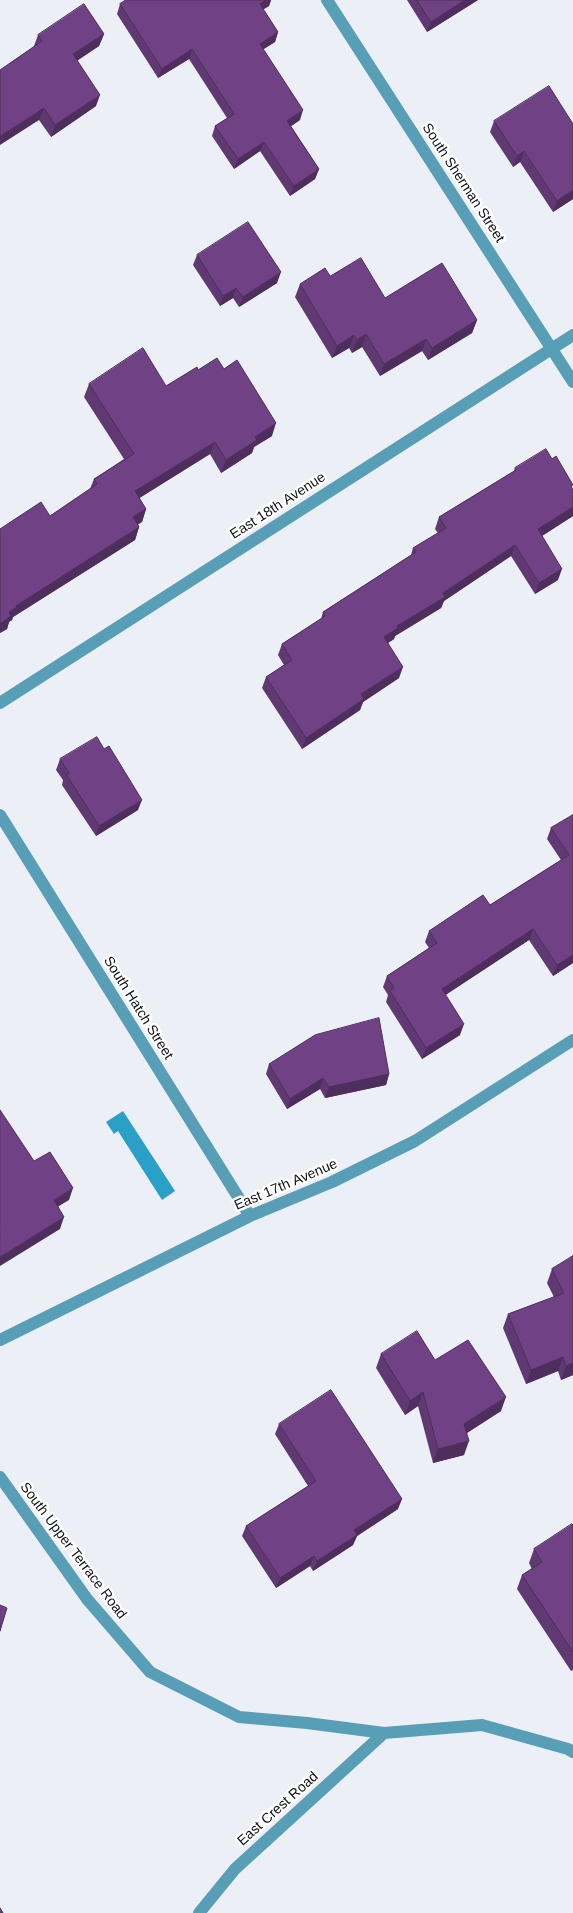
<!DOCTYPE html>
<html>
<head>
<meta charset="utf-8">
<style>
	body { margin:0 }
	canvas { display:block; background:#edeff6 }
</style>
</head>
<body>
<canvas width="573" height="1913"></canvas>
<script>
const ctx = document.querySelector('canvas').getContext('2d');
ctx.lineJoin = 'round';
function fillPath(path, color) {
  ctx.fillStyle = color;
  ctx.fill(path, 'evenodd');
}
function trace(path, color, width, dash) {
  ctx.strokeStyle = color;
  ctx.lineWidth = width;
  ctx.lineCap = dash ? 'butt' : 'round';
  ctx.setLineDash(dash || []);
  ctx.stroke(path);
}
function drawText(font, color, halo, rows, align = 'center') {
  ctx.font = font + ' Arial,sans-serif';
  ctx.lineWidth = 5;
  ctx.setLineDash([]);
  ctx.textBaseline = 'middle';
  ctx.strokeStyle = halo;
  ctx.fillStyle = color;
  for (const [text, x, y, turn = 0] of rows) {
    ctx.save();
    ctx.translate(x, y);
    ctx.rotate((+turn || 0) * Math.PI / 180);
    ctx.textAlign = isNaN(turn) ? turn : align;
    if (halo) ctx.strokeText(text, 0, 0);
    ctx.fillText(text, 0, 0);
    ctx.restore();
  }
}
fillPath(new Path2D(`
	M 123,1111 L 175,1191 L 162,1200 L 118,1131 L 114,1134 L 106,1122 Z`), '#2a9fc8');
trace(new Path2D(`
	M 327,0 L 573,382
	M 0,703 L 573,335
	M 0,815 L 250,1216
	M 0,1340 L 250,1216 L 332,1182 L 415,1141 L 573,1040
	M 0,1477 L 87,1599 L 150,1672 L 239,1717 L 307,1723 L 384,1733 L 482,1725 L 568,1749 L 573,1752
	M 199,1913 L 235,1869 L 384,1733`), '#579eb6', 12);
fillPath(new Path2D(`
	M 126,0 L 271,0 L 269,6 L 263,9 L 278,32 L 275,42 L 263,49 L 300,120 L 291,126 L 319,169 L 315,179 L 290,196 L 260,151 L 234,169 L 212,136 L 215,126 L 227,118 L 189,59 L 158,78 L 117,14 L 120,4 Z
	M 407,0 L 478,0 L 427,32 Z
	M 104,34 L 99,46 L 77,61 L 96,106 L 51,137 L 39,120 L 34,46 L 38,35 Z
	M 494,121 L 573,199 L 553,212 L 520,162 L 513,167 L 490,132 Z
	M 197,255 L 277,283 L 239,307 L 233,298 L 220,306 L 193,265 Z
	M 330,276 L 385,298 L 477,320 L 472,333 L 428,360 L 422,351 L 380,376 L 362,347 L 352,353 L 349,348 L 332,358 L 295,297 L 300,284 Z
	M 224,369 L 272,436 L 254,447 L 252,453 L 221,473 L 210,454 L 139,498 L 146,509 L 142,522 L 138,524 L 139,527 L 135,540 L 13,617 L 12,620 L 9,622 L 7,629 L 0,633 L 50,516 L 90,489 L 94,479 L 124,459 L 84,397 L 89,384 L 166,386 L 198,370 Z
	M 515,468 L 572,488 L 573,516 L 542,536 L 558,580 L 535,594 L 511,556 L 444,601 L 441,608 L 395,636 L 394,639 L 388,643 L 399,678 L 363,702 L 360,710 L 302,749 L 262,688 L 266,677 L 284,665 L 278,655 L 282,644 L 321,619 L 323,612 L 411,555 L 413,548 L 438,533 L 435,529 L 439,517 L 514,471 Z
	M 60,759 L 138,810 L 96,836 L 62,785 L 63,780 L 56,770 Z
	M 573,815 L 573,963 L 553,976 L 529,940 L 445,995 L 460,1035 L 422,1059 L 386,1002 L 388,995 L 383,987 L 387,976 L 429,948 L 425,942 L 429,931 L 490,905 L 561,860 L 547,839 L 551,828 Z
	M 269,1064 L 389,1074 L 386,1085 L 325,1098 L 320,1089 L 287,1109 L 266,1074 Z
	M 573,1256 L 573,1375 L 561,1380 L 558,1371 L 526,1384 L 503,1328 L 508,1314 L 554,1297 L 547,1283 L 552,1269 Z
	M 381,1354 L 435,1360 L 501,1411 L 467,1433 L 464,1455 L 433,1463 L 418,1406 L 405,1415 L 376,1368 Z
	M 279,1424 L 398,1509 L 357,1536 L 353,1545 L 313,1571 L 310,1566 L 276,1588 L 242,1536 L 246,1526 L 308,1486 L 275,1434 Z
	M 573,1525 L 573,1670 L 571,1671 L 517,1589 L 522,1575 L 532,1569 L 529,1563 L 534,1549 Z`), '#603972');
fillPath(new Path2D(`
	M 266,0 L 271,0 L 269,6 L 256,14 L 260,4 Z
	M 465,0 L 478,0 L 427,32 L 431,22 Z
	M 278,32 L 275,42 L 256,54 L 260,44 Z
	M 104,34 L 99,46 L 68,66 L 73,54 Z
	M 192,49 L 189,59 L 158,78 L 162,69 Z
	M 100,95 L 96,106 L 51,137 L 55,125 Z
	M 44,108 L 39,120 L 0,145 L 0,136 Z
	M 303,110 L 300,120 L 284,131 L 287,121 Z
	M 264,142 L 260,151 L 234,169 L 238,159 Z
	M 524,151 L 520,162 L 513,167 L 517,156 Z
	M 319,169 L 315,179 L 290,196 L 294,186 Z
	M 573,190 L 573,199 L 553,212 L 557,201 Z
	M 281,272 L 277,283 L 239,307 L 243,297 Z
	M 236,288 L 233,298 L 220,306 L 223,296 Z
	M 477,320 L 472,333 L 428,360 L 432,348 Z
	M 366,334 L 362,347 L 352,353 L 357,340 Z
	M 354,335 L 349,348 L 332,358 L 337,346 Z
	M 426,339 L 422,351 L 380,376 L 384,364 Z
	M 276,423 L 272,436 L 254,447 L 252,453 L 221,473 L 226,460 L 255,437 Z
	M 215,442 L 210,454 L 130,504 L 135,491 Z
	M 573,507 L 573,516 L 534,541 L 538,529 Z
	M 146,509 L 142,522 L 129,530 L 133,517 Z
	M 139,527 L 135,540 L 13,617 L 12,620 L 9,622 L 7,629 L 0,633 L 0,624 L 9,612 L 16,606 Z
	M 515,545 L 511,556 L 444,601 L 441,608 L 395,636 L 394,639 L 380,648 L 384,637 L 397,626 L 443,593 Z
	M 562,569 L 558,580 L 535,594 L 539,583 Z
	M 403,667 L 399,678 L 363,702 L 360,710 L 302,749 L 306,738 L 361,694 Z
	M 142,800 L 138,810 L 96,836 L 99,826 Z
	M 533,929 L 529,940 L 438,1000 L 442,989 Z
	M 573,955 L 573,963 L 553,976 L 557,965 Z
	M 464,1024 L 460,1035 L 422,1059 L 426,1048 Z
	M 389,1074 L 386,1085 L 325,1098 L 329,1087 Z
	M 323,1078 L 320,1089 L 287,1109 L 290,1099 Z
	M 73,1188 L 69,1200 L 49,1212 L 54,1200 Z
	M 64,1217 L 60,1229 L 0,1266 L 0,1257 Z
	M 563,1357 L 558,1371 L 526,1384 L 531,1370 Z
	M 573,1363 L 573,1375 L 561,1380 L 566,1366 Z
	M 423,1392 L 418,1406 L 405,1415 L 410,1401 Z
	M 506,1397 L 501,1411 L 459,1438 L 464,1424 Z
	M 469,1441 L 464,1455 L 433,1463 L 438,1449 Z
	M 402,1499 L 398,1509 L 357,1536 L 353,1545 L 313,1571 L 317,1561 L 354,1530 Z
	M 314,1556 L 310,1566 L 276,1588 L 280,1578 Z`), '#4e2e5d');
const building = new Path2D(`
	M 126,0 L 266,0 L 260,4 L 278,32 L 260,44 L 303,110 L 287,121 L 319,169 L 294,186 L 264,142 L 238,159 L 215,126 L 234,114 L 192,49 L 162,69 L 120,4 Z
	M 417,0 L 465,0 L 431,22 Z
	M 84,4 L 104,34 L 73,54 L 100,95 L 55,125 L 44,108 L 0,136 L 0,70 L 42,41 L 38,35 Z
	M 549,86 L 573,124 L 573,190 L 557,201 L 524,151 L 517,156 L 494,121 Z
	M 248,222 L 281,272 L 243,297 L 236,288 L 223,296 L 197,255 Z
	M 361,258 L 385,298 L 442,263 L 477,320 L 432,348 L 426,339 L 384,364 L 366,334 L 357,340 L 354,335 L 337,346 L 300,284 L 325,268 L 330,276 Z
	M 143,348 L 166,386 L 197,367 L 198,370 L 217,358 L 224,369 L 237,360 L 276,423 L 255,437 L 257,440 L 226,460 L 215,442 L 135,491 L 146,509 L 133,517 L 139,527 L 16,606 L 17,607 L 9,612 L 11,616 L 0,624 L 0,529 L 41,502 L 50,516 L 97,484 L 94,479 L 134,454 L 89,384 Z
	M 546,449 L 552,459 L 556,456 L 573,485 L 571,486 L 573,490 L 573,507 L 538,529 L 562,569 L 539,583 L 515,545 L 443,593 L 445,597 L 397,626 L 398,628 L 384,637 L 403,667 L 361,694 L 364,699 L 306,738 L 266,677 L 292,660 L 282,644 L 325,616 L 323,612 L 416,552 L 413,548 L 446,528 L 439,517 L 516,470 L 515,468 Z
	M 97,737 L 104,749 L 109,746 L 142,800 L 99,826 L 66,774 L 69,773 L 60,759 Z
	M 573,815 L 573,955 L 557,965 L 533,929 L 442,989 L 464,1024 L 426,1048 L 390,991 L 394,988 L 387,976 L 437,943 L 429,931 L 483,895 L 490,905 L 569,855 L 551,828 Z
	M 379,1018 L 389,1074 L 329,1087 L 323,1078 L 290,1099 L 269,1064 L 315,1035 Z
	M 0,1110 L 34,1161 L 50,1152 L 73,1188 L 54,1200 L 64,1217 L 0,1257 Z
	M 573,1256 L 573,1363 L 566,1366 L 563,1357 L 531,1370 L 508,1314 L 564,1293 L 552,1269 Z
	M 417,1331 L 435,1360 L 468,1340 L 506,1397 L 464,1424 L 469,1441 L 438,1449 L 423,1392 L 410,1401 L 381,1354 Z
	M 331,1390 L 402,1499 L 354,1530 L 357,1535 L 317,1561 L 314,1556 L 280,1578 L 246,1526 L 316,1481 L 279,1424 Z
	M 572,1524 L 573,1525 L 573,1652 L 522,1575 L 542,1562 L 534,1549 Z
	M 0,1605 L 7,1608 L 0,1631 Z
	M 0,1908 L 3,1913 L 0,1913 Z`);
fillPath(building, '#704285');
trace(building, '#4e2e5d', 1);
drawText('14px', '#101113', '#fff', [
	["South Sherman Street",463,183,57],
	["East 18th Avenue",278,506,-33],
	["South Hatch Street",138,1008,58],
	["East 17th Avenue",286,1185,-23],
	["South Upper Terrace Road",73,1551,53],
	["East Crest Road",278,1809,-42]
]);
</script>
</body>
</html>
